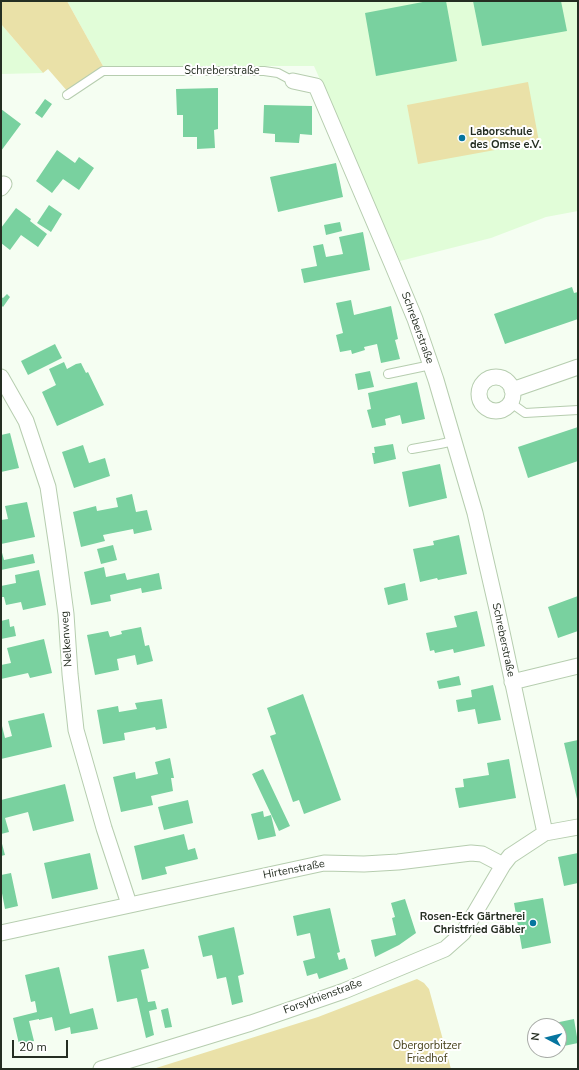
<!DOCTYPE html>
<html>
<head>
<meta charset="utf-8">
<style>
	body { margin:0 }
	#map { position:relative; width:579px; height:1070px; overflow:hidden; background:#f5fef2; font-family:"Nunito Sans",sans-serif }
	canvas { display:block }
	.frame { position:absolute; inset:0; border:2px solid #252e22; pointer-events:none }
	.north { position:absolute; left:527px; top:1018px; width:40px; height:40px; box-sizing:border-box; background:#fff; border:1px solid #a8aba7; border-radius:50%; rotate:277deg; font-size:11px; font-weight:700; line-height:16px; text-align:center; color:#252e22 }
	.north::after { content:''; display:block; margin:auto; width:14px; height:18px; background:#06759f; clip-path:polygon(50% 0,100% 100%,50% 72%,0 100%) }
	.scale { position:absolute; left:12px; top:1040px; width:56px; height:18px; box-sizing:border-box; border:2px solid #252e22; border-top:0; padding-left:5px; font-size:12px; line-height:14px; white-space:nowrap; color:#252e22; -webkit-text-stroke:3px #fff; paint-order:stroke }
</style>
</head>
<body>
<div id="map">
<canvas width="579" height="1070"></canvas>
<div class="frame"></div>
<div class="north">N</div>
<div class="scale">20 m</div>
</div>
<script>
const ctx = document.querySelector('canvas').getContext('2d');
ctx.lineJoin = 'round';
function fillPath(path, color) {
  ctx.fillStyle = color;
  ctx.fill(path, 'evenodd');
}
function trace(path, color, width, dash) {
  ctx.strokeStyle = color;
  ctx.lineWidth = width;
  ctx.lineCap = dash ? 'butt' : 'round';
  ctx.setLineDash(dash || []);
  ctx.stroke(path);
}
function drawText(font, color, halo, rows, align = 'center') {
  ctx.font = font + ' "Nunito Sans",sans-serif';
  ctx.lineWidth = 4;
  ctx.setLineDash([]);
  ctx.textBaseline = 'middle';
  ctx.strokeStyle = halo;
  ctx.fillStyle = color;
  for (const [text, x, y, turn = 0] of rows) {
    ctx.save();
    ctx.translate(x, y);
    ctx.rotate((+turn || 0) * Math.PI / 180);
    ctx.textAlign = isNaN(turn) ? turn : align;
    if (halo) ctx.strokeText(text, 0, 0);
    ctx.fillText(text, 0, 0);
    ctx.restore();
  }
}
fillPath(new Path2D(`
	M 67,1 L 578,1 L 578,211 L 546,217 L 491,238 L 400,261 L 314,66 L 103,66 Z
	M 1,24 L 43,73 L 1,74 Z`), '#e1fdd8');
fillPath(new Path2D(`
	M 1,1 L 67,1 L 103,66 L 68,92 L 48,69 L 43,73 L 1,24 Z
	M 528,82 L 539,142 L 418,164 L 407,105 Z
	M 417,979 L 424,983 L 429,989 L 451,1069 L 153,1069 L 318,1017 Z`), '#eae1a8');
fillPath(new Path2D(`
	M 428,1 L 446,1 L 457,61 L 376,76 L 365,13 Z
	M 473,1 L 561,1 L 567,31 L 482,46 Z
	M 218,88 L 218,129 L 214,130 L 215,148 L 197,149 L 197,137 L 183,137 L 183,115 L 177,115 L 176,89 Z
	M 45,99 L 52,104 L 42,118 L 35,113 Z
	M 264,105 L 312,106 L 312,135 L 300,134 L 299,143 L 275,142 L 275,134 L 263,133 Z
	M 1,109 L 21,124 L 1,151 Z
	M 57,150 L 75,163 L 79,157 L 94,168 L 79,190 L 63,179 L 52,193 L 36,181 Z
	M 336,163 L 343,197 L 278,212 L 270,177 Z
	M 49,205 L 62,214 L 51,232 L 37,223 Z
	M 16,208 L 31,219 L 30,221 L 47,234 L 38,247 L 21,235 L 10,250 L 1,243 L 1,228 Z
	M 340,222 L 342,231 L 326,235 L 324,225 Z
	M 363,232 L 370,270 L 304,283 L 301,269 L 317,266 L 313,246 L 323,244 L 326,257 L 343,254 L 339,237 Z
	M 572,287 L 574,293 L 578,292 L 578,319 L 505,344 L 494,314 Z
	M 7,294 L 10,297 L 3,307 L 1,305 L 1,297 L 3,298 Z
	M 351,300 L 354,315 L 391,306 L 398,339 L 395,340 L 400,359 L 381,363 L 377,344 L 364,347 L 365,350 L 352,354 L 351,350 L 340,352 L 336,335 L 343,333 L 336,303 Z
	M 55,344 L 62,358 L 28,375 L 21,361 Z
	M 64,362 L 67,369 L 76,364 L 81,363 L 86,373 L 88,372 L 104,405 L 57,426 L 42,392 L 56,385 L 49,369 Z
	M 370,371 L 374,387 L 358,390 L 355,374 Z
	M 417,382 L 425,419 L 402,424 L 400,415 L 385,419 L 386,425 L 372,428 L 367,410 L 371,409 L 368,393 Z
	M 578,427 L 578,461 L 528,478 L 518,447 Z
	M 10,433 L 19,468 L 1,472 L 1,435 Z
	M 393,444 L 396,459 L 374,464 L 372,453 L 375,453 L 374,447 Z
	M 83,445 L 89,463 L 105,458 L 110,476 L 74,488 L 62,452 Z
	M 440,464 L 447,498 L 409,507 L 402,472 Z
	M 132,494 L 136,512 L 147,510 L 152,530 L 134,534 L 133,529 L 103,535 L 105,541 L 81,547 L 73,512 L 96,506 L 97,511 L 118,507 L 116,498 Z
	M 27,502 L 35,537 L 1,544 L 1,520 L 8,519 L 5,506 Z
	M 459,535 L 467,574 L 438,580 L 437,578 L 420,582 L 413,549 L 434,545 L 433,541 Z
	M 113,545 L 117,560 L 101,564 L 97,549 Z
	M 1,549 L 4,560 L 33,554 L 35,563 L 1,570 Z
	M 104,567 L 106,577 L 125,573 L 127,580 L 159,573 L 162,589 L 142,593 L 141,588 L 110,595 L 111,601 L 91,605 L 84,572 Z
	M 39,570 L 46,605 L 23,610 L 21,602 L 6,605 L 4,597 L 1,597 L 1,586 L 16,583 L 15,575 Z
	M 405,583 L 408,600 L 388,605 L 384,588 Z
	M 578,596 L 578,631 L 558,638 L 548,607 Z
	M 477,611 L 485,646 L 454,653 L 453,649 L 435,653 L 434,650 L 430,651 L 426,633 L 457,627 L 454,616 Z
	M 9,619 L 10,627 L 14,626 L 16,636 L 1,639 L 1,621 Z
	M 141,627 L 145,646 L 149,645 L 153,661 L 137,665 L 135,655 L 117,659 L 119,670 L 95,675 L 87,635 L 108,631 L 110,637 L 122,634 L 121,631 Z
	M 44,639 L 52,673 L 30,678 L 28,673 L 1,679 L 1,665 L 11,663 L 7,648 Z
	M 459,676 L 461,685 L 439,689 L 437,681 Z
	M 493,685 L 501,720 L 478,724 L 475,709 L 458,712 L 456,700 L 472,697 L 471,690 Z
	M 303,694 L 341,800 L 304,814 L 299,800 L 293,802 L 270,736 L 276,734 L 267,708 Z
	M 162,699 L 167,728 L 156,730 L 155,727 L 124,733 L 125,740 L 103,744 L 97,710 L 118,706 L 119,712 L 137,709 L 135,703 Z
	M 44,713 L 52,747 L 1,759 L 1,722 L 5,738 L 12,736 L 8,721 Z
	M 578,740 L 578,799 L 577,799 L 564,743 Z
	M 170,758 L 174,778 L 171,778 L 173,791 L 151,796 L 153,805 L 121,812 L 113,777 L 135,772 L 136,779 L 158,774 L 155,762 Z
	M 509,759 L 516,798 L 459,808 L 455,788 L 464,787 L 463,779 L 489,775 L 487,763 Z
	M 263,769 L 290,826 L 279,831 L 252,774 Z
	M 65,784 L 74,821 L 33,831 L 28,812 L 5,818 L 9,832 L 1,834 L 1,800 Z
	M 188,800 L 193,823 L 164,830 L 158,807 Z
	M 263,811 L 264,817 L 271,815 L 276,836 L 258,840 L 251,814 Z
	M 184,834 L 188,850 L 195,848 L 198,859 L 165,867 L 167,874 L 142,880 L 134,846 Z
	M 1,840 L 5,855 L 1,856 Z
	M 90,853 L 98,889 L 52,899 L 44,863 Z
	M 578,853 L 578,883 L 564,886 L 558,857 Z
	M 11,873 L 18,906 L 5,909 L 1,888 L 1,875 Z
	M 543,898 L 551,943 L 522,949 L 514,903 Z
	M 405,899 L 416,933 L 399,945 L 375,957 L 371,940 L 396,935 L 392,918 L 395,917 L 391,903 Z
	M 330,908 L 340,952 L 337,953 L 339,960 L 345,958 L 348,969 L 319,979 L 317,973 L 307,976 L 303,961 L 315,958 L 310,933 L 297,936 L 293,916 Z
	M 234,927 L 244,974 L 238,976 L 243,1002 L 232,1005 L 226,977 L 217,979 L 212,955 L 203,957 L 198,936 Z
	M 144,949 L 149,968 L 141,970 L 148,1002 L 155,1001 L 157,1009 L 149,1011 L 154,1035 L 146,1038 L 137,998 L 117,1002 L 108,956 Z
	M 59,967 L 70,1014 L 93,1008 L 98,1029 L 71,1034 L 70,1027 L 55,1031 L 52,1017 L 39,1020 L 39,1019 L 29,1021 L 34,1041 L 19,1044 L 13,1018 L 37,1012 L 35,1001 L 31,1002 L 25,975 Z
	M 168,1008 L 172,1027 L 165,1028 L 161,1010 Z
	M 574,1019 L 578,1043 L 559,1047 L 559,1026 L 540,1026 Z`), '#79d19f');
const lane = new Path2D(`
	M 67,95 L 103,71 L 264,71 L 278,73 L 293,81
	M 388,374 L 431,365
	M 511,403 L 525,413 L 578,410
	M 412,449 L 440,444 L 454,441`);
const street = new Path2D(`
	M 293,81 L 316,86 L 392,264 L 415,319 L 436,380 L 475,513 L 497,609 L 545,833
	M 1,188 L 4,184
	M479 394a17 17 0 1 1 34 0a17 17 0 1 1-34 0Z
	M 1,377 L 26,421 L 48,487 L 58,554 L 66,614 L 70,674 L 76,730 L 104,828 L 129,904
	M 512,390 L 578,367
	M 512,682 L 578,666
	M 1,933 L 324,863 L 364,864 L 398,862 L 471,853 L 482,854 L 503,865
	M 101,1069 L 251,1023 L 344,991 L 445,949 L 463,933 L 503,865 L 510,856 L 545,833 L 578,827`);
trace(lane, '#b6cdaf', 10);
trace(street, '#b6cdaf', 17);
trace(lane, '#fff', 8);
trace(street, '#fff', 15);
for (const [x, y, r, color] of [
	[462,138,4,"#06759f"],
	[533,923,4,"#06759f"]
]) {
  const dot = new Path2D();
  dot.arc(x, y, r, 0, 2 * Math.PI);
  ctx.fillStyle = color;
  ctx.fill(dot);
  trace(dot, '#fff', 1.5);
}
drawText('11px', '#252e22', '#fff', [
	["Schreberstraße",222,71],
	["Schreberstraße",417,328,70],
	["Nelkenweg",67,639,-94],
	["Schreberstraße",503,640,78],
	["Hirtenstraße",294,870,-11],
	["Forsythienstraße",323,997,-20]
]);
drawText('bold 11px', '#252e22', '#fff', [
	["Laborschule",470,132],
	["des Omse e.V.",470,145],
	["Rosen-Eck Gärtnerei",525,917,"right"],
	["Christfried Gäbler",525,930,"right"]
], 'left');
drawText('11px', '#47411a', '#fff', [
	["Obergorbitzer",427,1046],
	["Friedhof",427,1059]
]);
</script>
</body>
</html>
